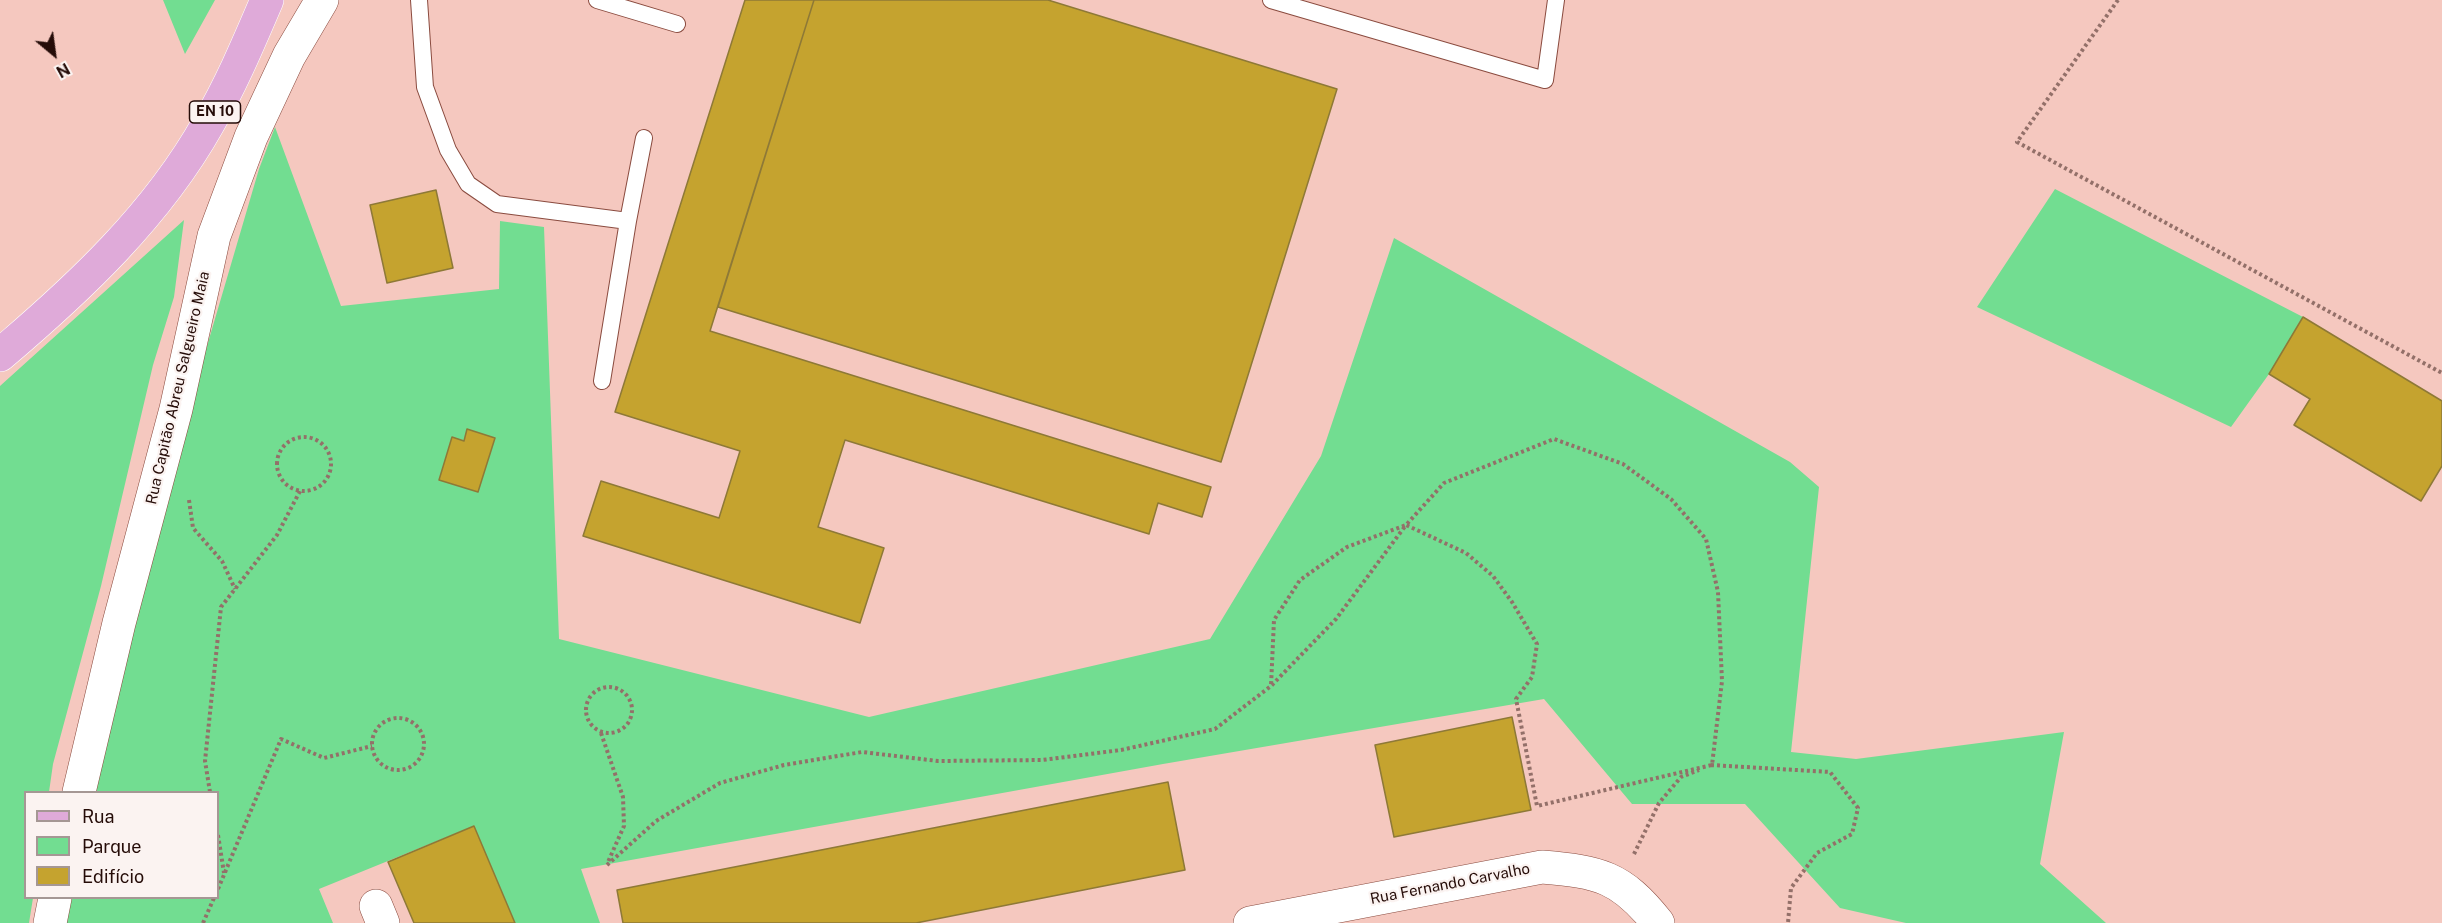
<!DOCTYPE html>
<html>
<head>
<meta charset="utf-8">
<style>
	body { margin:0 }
	#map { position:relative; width:2442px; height:923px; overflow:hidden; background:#f5c8bf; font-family:"Public Sans",sans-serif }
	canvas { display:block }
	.legend { position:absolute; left:24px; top:791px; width:195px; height:108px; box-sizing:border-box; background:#fbf3f1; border:2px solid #a59794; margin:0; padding:8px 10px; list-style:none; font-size:18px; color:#250c08 }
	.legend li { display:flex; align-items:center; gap:12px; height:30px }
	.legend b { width:30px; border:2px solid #a59794 }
	.north { position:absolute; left:24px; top:24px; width:60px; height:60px; -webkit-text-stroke:4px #fbf3f1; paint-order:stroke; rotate:151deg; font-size:16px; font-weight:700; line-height:24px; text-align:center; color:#250c08 }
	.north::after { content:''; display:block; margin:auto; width:21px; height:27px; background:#250c08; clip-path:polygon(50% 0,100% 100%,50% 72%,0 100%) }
</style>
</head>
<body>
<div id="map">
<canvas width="2442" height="923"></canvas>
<ul class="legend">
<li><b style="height:8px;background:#dfaad9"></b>Rua</li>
<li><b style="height:16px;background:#72dd91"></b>Parque</li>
<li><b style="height:16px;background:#c5a32f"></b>Edifício</li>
</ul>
<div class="north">N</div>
</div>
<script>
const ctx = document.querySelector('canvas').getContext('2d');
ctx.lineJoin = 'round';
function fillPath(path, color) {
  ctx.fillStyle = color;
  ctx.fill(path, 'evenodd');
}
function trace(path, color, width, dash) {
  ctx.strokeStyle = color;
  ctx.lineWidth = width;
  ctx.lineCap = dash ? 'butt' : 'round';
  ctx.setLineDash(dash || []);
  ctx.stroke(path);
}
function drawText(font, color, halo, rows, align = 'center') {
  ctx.font = font + ' "Public Sans",sans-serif';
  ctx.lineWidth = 4.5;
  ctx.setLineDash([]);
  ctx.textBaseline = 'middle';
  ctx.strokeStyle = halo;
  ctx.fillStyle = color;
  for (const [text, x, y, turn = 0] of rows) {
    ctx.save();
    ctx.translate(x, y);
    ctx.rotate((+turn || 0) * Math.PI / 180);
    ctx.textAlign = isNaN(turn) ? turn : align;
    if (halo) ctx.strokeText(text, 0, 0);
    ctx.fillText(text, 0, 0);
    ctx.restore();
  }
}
fillPath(new Path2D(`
	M 163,0 L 215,0 L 185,54 Z
	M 275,127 L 341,306 L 499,289 L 500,221 L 544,227 L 559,639 L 869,717 L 1210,639 L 1321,456 L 1394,238 L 1790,462 L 1819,487 L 1791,752 L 1856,759 L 2064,732 L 2040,864 L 2106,923 L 1906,923 L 1840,908 L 1745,804 L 1632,804 L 1544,699 L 1163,764 L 581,869 L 600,923 L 515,923 L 474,826 L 319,889 L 333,923 L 63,923 L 69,898 L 218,898 L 218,792 L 94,792 L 180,438 L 259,169 Z
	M 2055,189 L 2303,317 L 2269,374 L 2231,427 L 1977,307 Z
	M 184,220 L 174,297 L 153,365 L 101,586 L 53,764 L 49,792 L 26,792 L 26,898 L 33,898 L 29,923 L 0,923 L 0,386 Z`), '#72dd91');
const building = new Path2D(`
	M 745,0 L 814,0 L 710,331 L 1211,487 L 1202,517 L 1158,503 L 1149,534 L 845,440 L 818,527 L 884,548 L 860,623 L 583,536 L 601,481 L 719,518 L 740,451 L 615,412 Z
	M 814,0 L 1048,0 L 1337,89 L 1221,462 L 718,307 Z
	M 436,190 L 453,268 L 387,283 L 370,205 Z
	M 2303,317 L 2442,401 L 2442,466 L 2421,501 L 2294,425 L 2310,399 L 2269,374 Z
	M 467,429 L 495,438 L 478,492 L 439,480 L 452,437 L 464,441 Z
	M 1512,717 L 1531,810 L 1394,837 L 1375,745 Z
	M 1168,782 L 1185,870 L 916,923 L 623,923 L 617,890 Z
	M 474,826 L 515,923 L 414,923 L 388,862 Z`);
fillPath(building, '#c5a32f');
trace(building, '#8e7937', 1.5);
const lane = new Path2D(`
	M 419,0 L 425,87 L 448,150 L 468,184 L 497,204 L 628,221
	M 597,0 L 677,24
	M 1271,0 L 1545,80 L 1556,0
	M 602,381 L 628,221 L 644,138`);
const street = new Path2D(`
	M 79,792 L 119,623 L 176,409 L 214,236 L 251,137 L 289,56 L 322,0
	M 376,906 L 383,923
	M 50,923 L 55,898
	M 1250,923 L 1542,867 C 1599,872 1621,876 1658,923`);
const primary = new Path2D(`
	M 0,355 C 79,288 157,215 208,124 C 231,85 249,42 267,0`);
trace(lane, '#8a4b3f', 18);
trace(street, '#8a4b3f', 34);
trace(primary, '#fff', 34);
trace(new Path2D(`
	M 2118,0 L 2017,142 L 2442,373
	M277 464a27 27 0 1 1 54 0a27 27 0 1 1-54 0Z
	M 189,500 L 193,528 L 222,561 L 235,589
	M586 710a23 23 0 1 1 46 0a23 23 0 1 1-46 0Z
	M372 744a26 26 0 1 1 52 0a26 26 0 1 1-52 0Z
	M 601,733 L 623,797 L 624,826 L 608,862
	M 1711,765 L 1830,772 L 1858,808 L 1852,834 L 1817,853 L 1791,888 L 1788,923
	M 210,792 L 205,761 L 221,607 L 277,535 L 300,491
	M 218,835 L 224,873
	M 1634,854 L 1659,803 L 1681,777 L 1699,770
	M 607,865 L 656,821 L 720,783 L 784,765 L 862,752 L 938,761 L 1042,760 L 1121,750 L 1215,729 L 1271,686 L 1336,619 L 1406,525 L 1466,553 L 1493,576 L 1512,602 L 1537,644 L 1532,677 L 1516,699 L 1537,806 L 1712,765 L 1722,681 L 1718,592 L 1706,539 L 1671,499 L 1623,464 L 1554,439 L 1444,483 L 1406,525 L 1347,547 L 1300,580 L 1274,620 L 1271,686
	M 218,889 L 281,739 L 324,758 L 372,746
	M 203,923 L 214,898`), '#937069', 4, [3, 3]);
trace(lane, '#fff', 16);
trace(street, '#fff', 33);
trace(primary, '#dfaad9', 33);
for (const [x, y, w] of [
	[215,112,51]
]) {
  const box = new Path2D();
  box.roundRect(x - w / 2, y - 11, w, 22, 4.5);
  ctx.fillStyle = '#fbf3f1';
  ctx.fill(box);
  trace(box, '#250c08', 1.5);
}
drawText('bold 14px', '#250c08', null, [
	["EN 10",215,112]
]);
drawText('15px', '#250c08', '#fbf3f1', [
	["Rua Capitão Abreu Salgueiro Maia",178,388,-77],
	["Rua Fernando Carvalho",1450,884,-11]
]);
</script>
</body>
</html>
